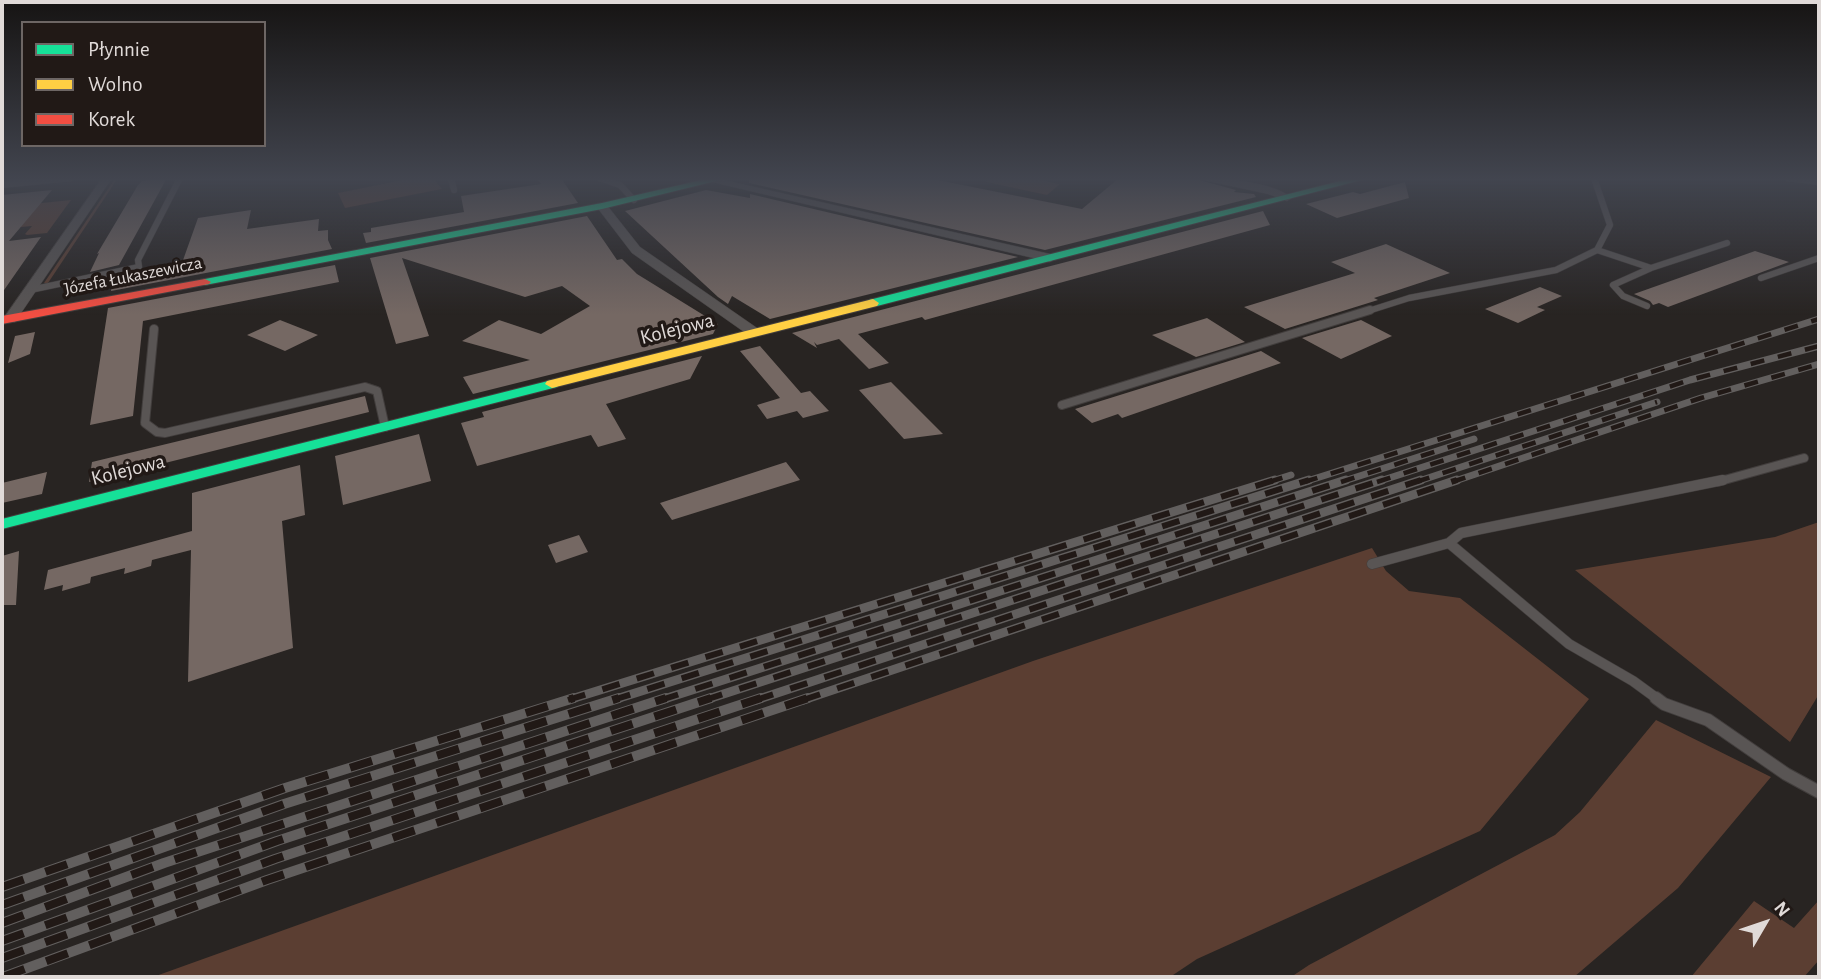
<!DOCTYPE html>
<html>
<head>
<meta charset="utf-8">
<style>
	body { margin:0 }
	#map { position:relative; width:1821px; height:979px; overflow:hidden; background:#282422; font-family:"Alegreya Sans",sans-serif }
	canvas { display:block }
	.frame { position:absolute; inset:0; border:4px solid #e0dad8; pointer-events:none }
	.legend { position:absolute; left:21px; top:21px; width:245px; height:126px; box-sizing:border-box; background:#211916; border:2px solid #6d6664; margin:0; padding:9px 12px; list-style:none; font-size:21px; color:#e0dad8 }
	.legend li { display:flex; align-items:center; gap:14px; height:35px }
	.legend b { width:35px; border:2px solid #6d6664 }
	.north { position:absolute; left:1730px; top:888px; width:70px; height:70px; -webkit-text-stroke:5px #211916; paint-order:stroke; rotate:51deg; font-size:19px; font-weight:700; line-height:28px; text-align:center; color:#e0dad8 }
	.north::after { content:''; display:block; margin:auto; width:24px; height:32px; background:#e0dad8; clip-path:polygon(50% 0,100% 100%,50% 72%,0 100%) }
</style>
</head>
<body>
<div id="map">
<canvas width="1821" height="979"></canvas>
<div class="frame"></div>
<ul class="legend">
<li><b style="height:9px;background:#16e098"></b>Płynnie</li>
<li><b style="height:9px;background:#ffcf43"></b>Wolno</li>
<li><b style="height:9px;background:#f24e42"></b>Korek</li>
</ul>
<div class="north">N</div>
</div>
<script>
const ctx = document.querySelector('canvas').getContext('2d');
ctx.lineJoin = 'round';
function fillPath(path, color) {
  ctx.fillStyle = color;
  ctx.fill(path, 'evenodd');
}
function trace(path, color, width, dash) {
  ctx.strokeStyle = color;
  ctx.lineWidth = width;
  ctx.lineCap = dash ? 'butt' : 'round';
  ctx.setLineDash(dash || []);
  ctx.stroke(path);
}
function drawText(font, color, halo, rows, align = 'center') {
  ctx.font = font + ' "Alegreya Sans",sans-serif';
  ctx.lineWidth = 7;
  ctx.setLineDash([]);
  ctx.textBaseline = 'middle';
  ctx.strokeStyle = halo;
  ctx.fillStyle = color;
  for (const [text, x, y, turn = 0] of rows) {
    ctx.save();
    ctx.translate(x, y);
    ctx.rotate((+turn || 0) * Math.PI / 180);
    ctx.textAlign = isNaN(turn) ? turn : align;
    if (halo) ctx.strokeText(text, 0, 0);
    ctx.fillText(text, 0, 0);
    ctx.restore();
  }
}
fillPath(new Path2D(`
	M 412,178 L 433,178 L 442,189 L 345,208 L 338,193 Z
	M 991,178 L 1030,178 L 1060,184 L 1047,195 L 986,182 Z
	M 114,180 L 116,181 L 48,283 L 44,283 Z
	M 71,200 L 47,233 L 27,235 L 25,234 L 32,226 L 21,227 L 14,220 L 2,221 L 3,207 Z
	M 1819,522 L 1819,694 L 1790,742 L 1575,570 L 1775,537 Z
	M 1372,548 L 1386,571 L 1409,591 L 1460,598 L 1589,699 L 1480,831 L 1197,959 L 1170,977 L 153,977 L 1033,661 Z
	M 1656,720 L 1771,777 L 1678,888 L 1574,977 L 1291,977 L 1309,965 L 1555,835 L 1580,812 Z
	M 1819,900 L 1819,960 L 1804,977 L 1691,977 L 1754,901 L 1794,928 Z`), '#5b3e32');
fillPath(new Path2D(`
	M 167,178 L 119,265 L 90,272 L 99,253 L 97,254 L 138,185 L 142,181 Z
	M 536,178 L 561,178 L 578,203 L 366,243 L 363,233 L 371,232 L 371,228 L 464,212 L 461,196 L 541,184 Z
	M 749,178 L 928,178 L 1082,209 L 1119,178 L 1192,178 L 1236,190 L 1234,192 L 1254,194 L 1256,197 L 1045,250 L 749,183 Z
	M 1405,182 L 1409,198 L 1337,218 L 1306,204 L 1353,192 L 1360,194 Z
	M 52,190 L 9,241 L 41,237 L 2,293 L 2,195 Z
	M 706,190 L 750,198 L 750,194 L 1018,257 L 770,319 L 732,296 L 728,304 L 718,297 L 625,211 Z
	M 251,210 L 247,229 L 319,219 L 318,231 L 328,230 L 328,240 L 332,249 L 111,291 L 113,278 L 182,263 L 198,218 Z
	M 1263,211 L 1270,225 L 925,320 L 922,317 L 858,334 L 889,363 L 869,369 L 839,339 L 817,345 L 814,342 L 817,348 L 792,333 Z
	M 587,216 L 617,260 L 622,259 L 637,274 L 718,324 L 713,334 L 473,394 L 463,377 L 530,360 L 462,341 L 499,320 L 541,334 L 590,306 L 562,286 L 525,297 L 402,258 L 429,336 L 396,344 L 370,258 Z
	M 1386,244 L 1450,273 L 1374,298 L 1378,300 L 1285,329 L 1244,307 L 1355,273 L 1331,262 Z
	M 1755,251 L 1789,262 L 1668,307 L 1659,303 L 1653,305 L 1650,301 L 1634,294 Z
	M 335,265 L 339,282 L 143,321 L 133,416 L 90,425 L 108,308 Z
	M 1540,287 L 1562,296 L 1537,307 L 1545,310 L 1518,323 L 1485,309 Z
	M 1207,318 L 1245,342 L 1196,357 L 1152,335 Z
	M 280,320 L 318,335 L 285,351 L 247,335 Z
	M 1361,320 L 1392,336 L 1341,359 L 1302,338 Z
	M 35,332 L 30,354 L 8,363 L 15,336 Z
	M 760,346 L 801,393 L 810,391 L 829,411 L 803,418 L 797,411 L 767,419 L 757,405 L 780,398 L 740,351 Z
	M 1261,351 L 1281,363 L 1122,418 L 1118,414 L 1092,423 L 1075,409 Z
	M 702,356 L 690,379 L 606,404 L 626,439 L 598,447 L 591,435 L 477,466 L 461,423 L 484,417 L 482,412 Z
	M 891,382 L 943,434 L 904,439 L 859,390 Z
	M 365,396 L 369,412 L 89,482 L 92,462 Z
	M 419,434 L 431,481 L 343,505 L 335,456 Z
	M 786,462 L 800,480 L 672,520 L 660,503 Z
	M 300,465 L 305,515 L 282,521 L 293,648 L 188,682 L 191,550 L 152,560 L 151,566 L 124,574 L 125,568 L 91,577 L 90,583 L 62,591 L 63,585 L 44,590 L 48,570 L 192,531 L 192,493 Z
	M 47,472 L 42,494 L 2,503 L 2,483 Z
	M 579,535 L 588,552 L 556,563 L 548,545 Z
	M 19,551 L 16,605 L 2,605 L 2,556 Z`), '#756863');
const laneFar3 = new Path2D(`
	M 451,178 L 454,190
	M 599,178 L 620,185 L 634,200
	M 1787,178 L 1819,182
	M 1597,250 L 1651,268
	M 1761,278 L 1819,258
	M 30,290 L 139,267 L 138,260 L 180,178
	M 1647,306 L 1623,296 L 1613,285 L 1651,268 L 1727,243
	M 1365,312 L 1409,298 L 1556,270 L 1597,250 L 1610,225 L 1594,178`);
const laneFar2 = new Path2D(`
	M 154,329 L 145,423 L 157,432 L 165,433 L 365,387 L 377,391 L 385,427
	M 1062,405 L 1370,310
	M 1717,482 L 1804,458`);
const laneFar1 = new Path2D(`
	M 1372,564 L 1449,543
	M 1659,700 L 1633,681 L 1569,644 L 1449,543 L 1461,533 L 1723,480`);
const lane = new Path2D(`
	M 1656,698 L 1664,704 L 1708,720 L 1786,774 L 1819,792`);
const street = new Path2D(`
	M 38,178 L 77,178 L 72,181 L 2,188 L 2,182 Z
	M 102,178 L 112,178 L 15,322 L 5,322 L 3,319 Z
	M 715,178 L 1050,254 L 1056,258 L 1050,262 L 708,181 Z
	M 1194,178 C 1220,178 1272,181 1292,198 L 1287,201 L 1268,194 Z
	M 598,204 L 606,204 L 640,247 L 757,328 L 757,334 L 747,334 L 632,253 L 596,206 Z`);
const fast = new Path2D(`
	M 710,178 L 728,178 L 602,209 L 205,285 L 199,282 L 205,279 L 602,203 Z
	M 1352,178 L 1369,178 L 877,306 L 869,306 L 867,303 L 869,300 Z
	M 552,380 L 557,381 L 559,384 L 557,387 L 2,529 L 2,519 Z`);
const slow = new Path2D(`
	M 873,299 L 879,303 L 877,306 L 552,388 L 545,384 L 547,381 Z`);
const jam = new Path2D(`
	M 205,279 L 211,282 L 209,284 L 2,324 L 2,316 Z`);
trace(laneFar3, '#423e3d', 7);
trace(laneFar2, '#423e3d', 10);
trace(laneFar1, '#423e3d', 11);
trace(lane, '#423e3d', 14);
trace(street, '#423e3d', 1);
trace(fast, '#423e3d', 2);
trace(slow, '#423e3d', 2);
trace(jam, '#423e3d', 2);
trace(laneFar3, '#595554', 6);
trace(laneFar2, '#595554', 8);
trace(laneFar1, '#595554', 10);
trace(lane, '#595554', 12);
fillPath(street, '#595554');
fillPath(fast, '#16e098');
fillPath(slow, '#ffcf43');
fillPath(jam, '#f24e42');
const railFar2 = new Path2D(`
	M 1269,482 L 1291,475
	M 1304,482 L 1819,319
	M 1341,482 L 1474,439
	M 1377,482 L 1690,380 L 1819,346
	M 1416,482 L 1657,402
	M 1452,482 L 1701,398 L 1819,364`);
const railFar1 = new Path2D(`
	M 568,700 L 1275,480
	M 613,700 L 1309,480
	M 661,700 L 1346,480
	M 705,700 L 1382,480
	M 756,700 L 1421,480
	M 803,700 L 1457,480`);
const rail = new Path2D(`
	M 2,887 L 285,788 L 574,698
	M 2,905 L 284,804 L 619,698
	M 2,923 L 164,863 L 666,698
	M 2,941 L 277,841 L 711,698
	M 2,958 L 275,859 L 761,698
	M 3,977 L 267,880 L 808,698`);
trace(railFar2, '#625f5e', 7);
trace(railFar1, '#625f5e', 9);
trace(rail, '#625f5e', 10);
trace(railFar2, '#211916', 4.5, [14]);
trace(railFar1, '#211916', 6, [18]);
trace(rail, '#211916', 8, [23]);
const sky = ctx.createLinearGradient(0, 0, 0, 315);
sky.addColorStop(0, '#161413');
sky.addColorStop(0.57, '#42454f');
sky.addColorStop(1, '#42454f00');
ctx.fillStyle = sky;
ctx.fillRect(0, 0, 1821, 315);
drawText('18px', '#e0dad8', '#211916', [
	["Józefa Łukaszewicza",133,276,-11]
]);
drawText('21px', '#e0dad8', '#211916', [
	["Kolejowa",677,329,-14],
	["Kolejowa",128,470,-14]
]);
</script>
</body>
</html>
